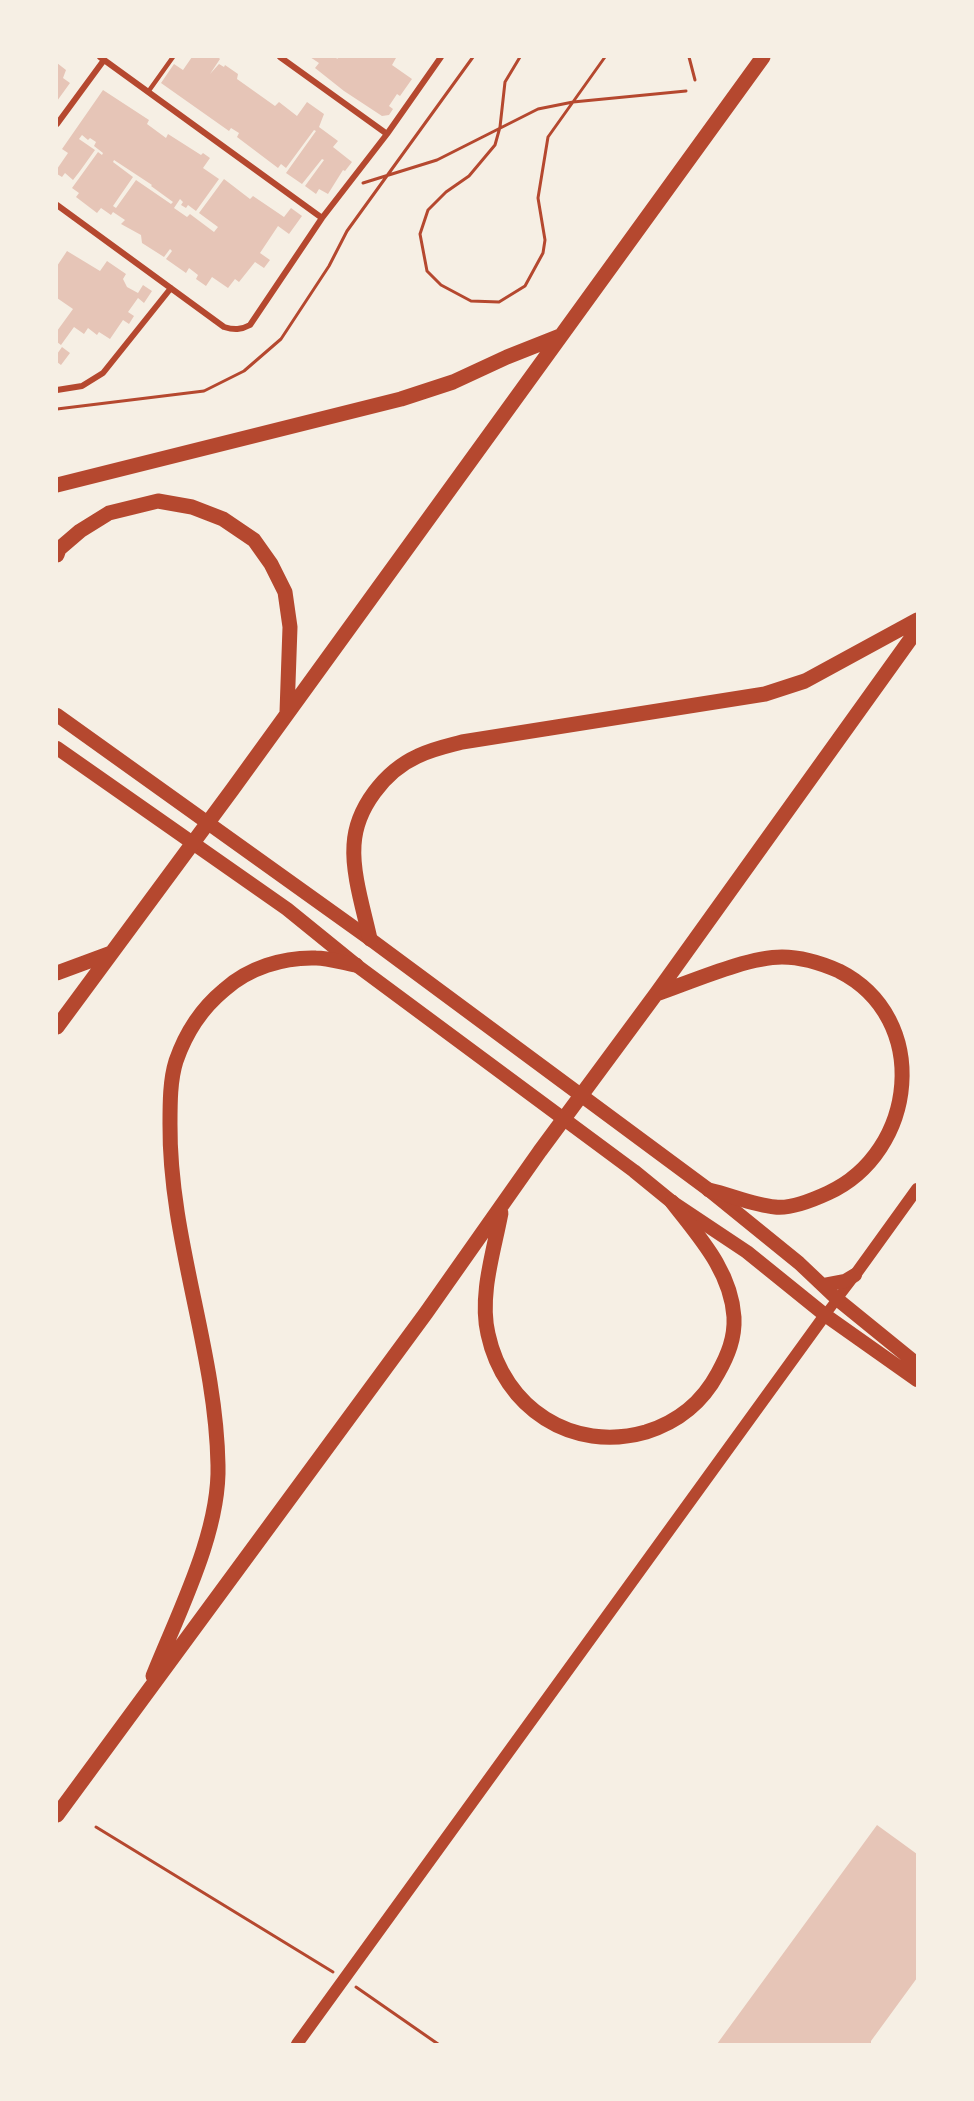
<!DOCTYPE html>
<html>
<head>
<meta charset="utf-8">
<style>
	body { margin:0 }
	#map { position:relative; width:974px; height:2101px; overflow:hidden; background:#f6efe4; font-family:"Sofia Sans Condensed",sans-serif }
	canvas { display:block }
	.frame { position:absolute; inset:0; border:58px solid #f6efe4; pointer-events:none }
</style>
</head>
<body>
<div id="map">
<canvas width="974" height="2101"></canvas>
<div class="frame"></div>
</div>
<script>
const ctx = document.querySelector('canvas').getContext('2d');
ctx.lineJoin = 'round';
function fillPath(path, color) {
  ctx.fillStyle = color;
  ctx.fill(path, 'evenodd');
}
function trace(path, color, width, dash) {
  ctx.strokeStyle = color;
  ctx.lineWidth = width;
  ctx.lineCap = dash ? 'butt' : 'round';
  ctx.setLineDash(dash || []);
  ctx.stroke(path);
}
fillPath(new Path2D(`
	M 192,57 L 218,57 L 220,59 L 210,74 L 219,64 L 224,67 L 225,65 L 238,74 L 237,79 L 275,106 L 279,102 L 297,116 L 307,102 L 324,114 L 319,127 L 338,141 L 333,147 L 352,162 L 345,171 L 343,170 L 328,194 L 319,189 L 316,194 L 305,186 L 324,160 L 322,159 L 302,184 L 286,173 L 316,131 L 314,130 L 286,168 L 281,164 L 278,168 L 237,137 L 239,133 L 231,128 L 229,131 L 161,83 L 174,64 L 183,70 Z
	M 310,57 L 336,57 L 337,59 L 339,57 L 394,57 L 396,58 L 392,65 L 412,79 L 400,96 L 397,94 L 389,106 L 393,109 L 389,115 L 382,116 L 344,91 L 315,68 L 319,63 Z
	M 57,63 L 66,70 L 63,78 L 70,83 L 57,101 Z
	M 103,90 L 149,120 L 147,124 L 166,138 L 168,134 L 201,155 L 203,153 L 210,158 L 203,168 L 219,179 L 196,211 L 188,205 L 186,208 L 181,205 L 183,202 L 180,199 L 174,208 L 187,217 L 190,214 L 214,232 L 218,227 L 199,213 L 224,179 L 250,199 L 253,196 L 284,217 L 291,208 L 302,216 L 289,234 L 278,226 L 260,253 L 270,260 L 264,268 L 255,262 L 239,282 L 235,279 L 228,288 L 212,277 L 206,286 L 196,279 L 198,275 L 189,268 L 186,273 L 166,259 L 172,251 L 170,249 L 164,257 L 142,243 L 141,235 L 121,224 L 125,220 L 113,212 L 111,215 L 101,208 L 97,213 L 76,197 L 79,193 L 72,188 L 98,152 L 102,155 L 103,153 L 94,146 L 96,142 L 90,138 L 88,140 L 82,135 L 79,139 L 95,150 L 80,171 L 73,180 L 65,173 L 62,177 L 57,174 L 57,169 L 68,153 L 62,149 ZM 114,160 L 152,185 L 151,186 L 173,202 L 171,204 L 136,180 L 116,208 L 113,206 L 133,177 L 113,162 Z
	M 67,251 L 100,271 L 107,261 L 126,274 L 123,279 L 127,287 L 138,293 L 143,285 L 152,291 L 144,303 L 138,298 L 128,312 L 134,316 L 129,324 L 123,320 L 110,339 L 99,332 L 97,335 L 88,328 L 84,334 L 74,327 L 61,345 L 57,342 L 57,331 L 73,309 L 57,298 L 57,266 Z
	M 62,347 L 70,353 L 61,365 L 57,362 L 57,354 Z
	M 877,1825 L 917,1854 L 917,1978 L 871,2041 L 871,2044 L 717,2044 Z`), '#e6c5b7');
trace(new Path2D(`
	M 520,57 L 505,82 L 500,127 L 495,145 L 469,176 L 446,192 L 428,210 L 420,234 L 427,271 L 441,285 L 471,301 L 499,302 L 525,286 L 543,253 L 545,240 L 538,198 L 548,137 L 605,57
	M 689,57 L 695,80
	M 363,183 L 437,160 L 538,109 L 573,102 L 686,91
	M 57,409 L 204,391 L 244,371 L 281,339 L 329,266 L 347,231 L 473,57
	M 96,1827 L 333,1972
	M 356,1987 L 438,2044`), '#b5482f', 3);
trace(new Path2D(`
	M 148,92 L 173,57`), '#b5482f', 4.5);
trace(new Path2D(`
	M 100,57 L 322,218
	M 280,57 L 387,134
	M 57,124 L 104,60
	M 57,205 L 224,327 C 234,330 241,330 250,325 L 322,218 L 387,134 L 441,57
	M 57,390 L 82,386 L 103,373 L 171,288`), '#b5482f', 6);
trace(new Path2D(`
	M 825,1315 L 854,1277`), '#b5482f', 10);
trace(new Path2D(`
	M 855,1275 L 917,1189
	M 297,2044 L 825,1315`), '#b5482f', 12);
trace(new Path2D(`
	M 57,715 L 370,939 L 709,1190 L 799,1263 L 837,1299 L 917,1364
	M 57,748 L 287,909 L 356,965 L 634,1171 L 672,1202 L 747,1252 L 825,1315 L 917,1380
	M 824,1285 L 845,1281 L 855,1275`), '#b5482f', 14);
trace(new Path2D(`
	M 57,485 L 401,399 L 453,382 L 507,357 L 560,336
	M 57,555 L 59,549 L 80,531 L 109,513 L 158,501 L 192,507 L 223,519 L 254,540 L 271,564 L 285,592 L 290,627 L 287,712
	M 370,939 C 364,911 352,874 354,845 C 356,808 385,771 418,756 C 432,749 447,746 462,742 L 765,694 L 805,681 L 917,620
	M 57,973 L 111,953
	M 656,994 C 691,982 747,957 782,957 C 802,957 821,963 839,971 C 932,1018 917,1152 828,1193 C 815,1199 790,1209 775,1207 C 754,1205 731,1195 709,1190
	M 57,1027 L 232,790 L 763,57
	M 501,1213 C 494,1251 479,1295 488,1334 C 504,1408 572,1453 646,1432 C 678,1422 702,1403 718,1373 C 728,1355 735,1338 734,1317 C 731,1271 699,1237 672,1202
	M 153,1676 C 178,1613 220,1533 218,1465 C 216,1350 169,1239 170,1124 C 170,1103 170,1080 176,1061 C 186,1032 201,1009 224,990 C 248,968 283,957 316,958 C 329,958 343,963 356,965
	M 57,1815 L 426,1313 L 540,1151 L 656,994 L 917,630`), '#b5482f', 15);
</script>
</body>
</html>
